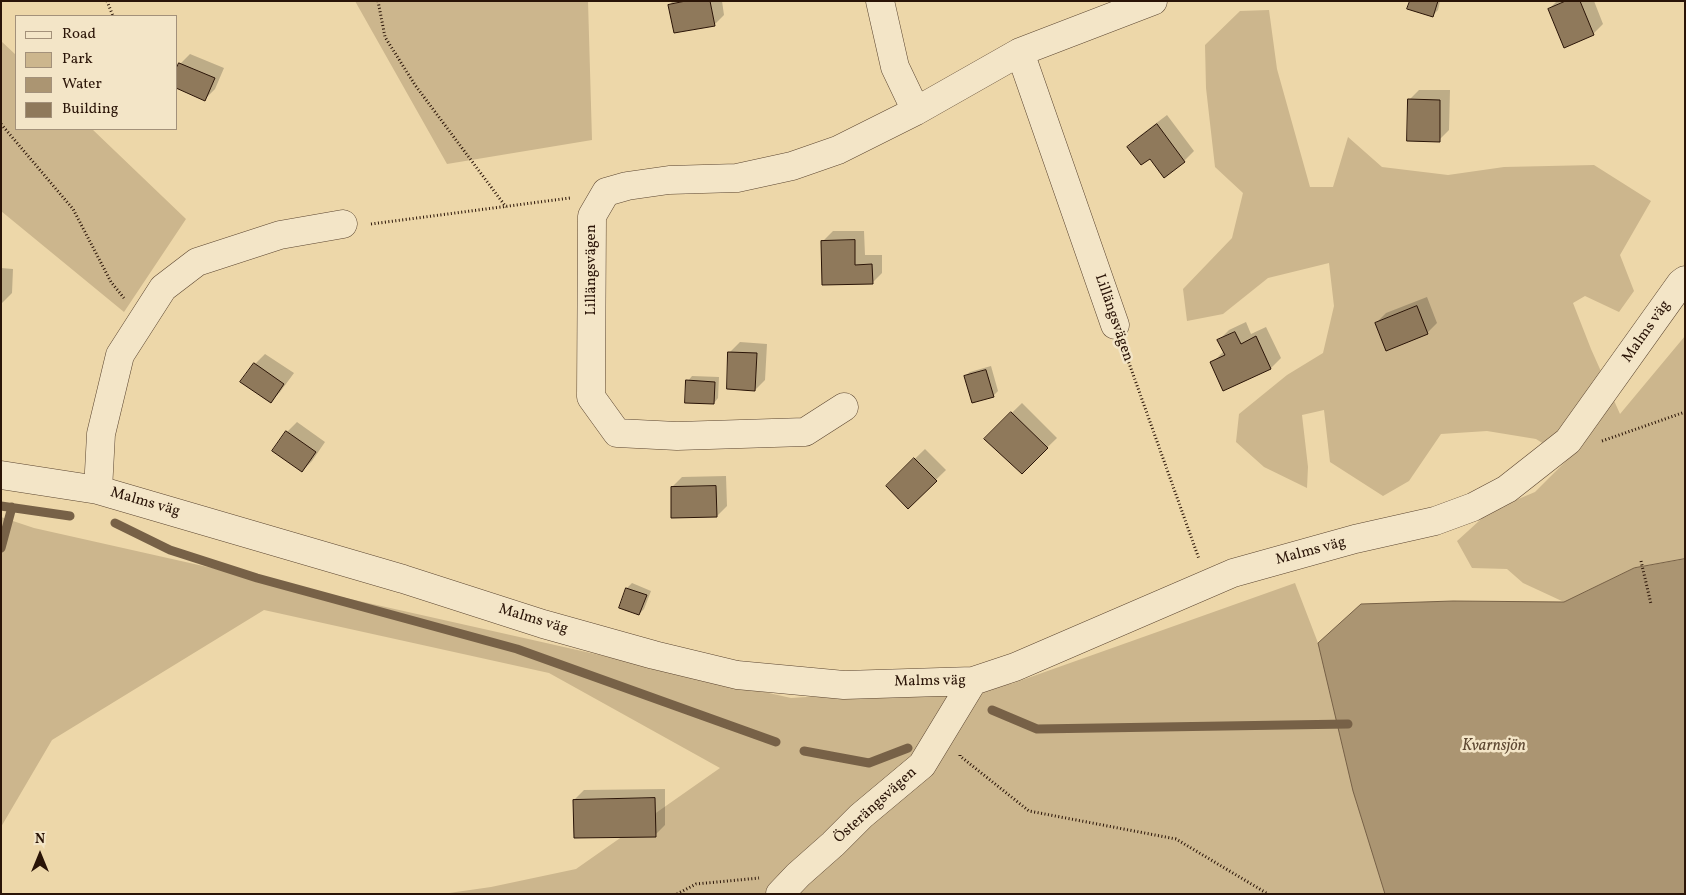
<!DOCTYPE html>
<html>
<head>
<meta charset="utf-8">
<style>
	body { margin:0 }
	#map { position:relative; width:1686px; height:895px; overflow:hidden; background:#edd7a9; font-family:Vollkorn,serif }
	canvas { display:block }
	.frame { position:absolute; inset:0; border:2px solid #2a1407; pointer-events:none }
	.legend { position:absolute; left:15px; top:15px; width:162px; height:115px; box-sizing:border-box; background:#f3e5c7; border:1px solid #a3917a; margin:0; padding:6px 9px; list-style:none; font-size:15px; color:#2a1407 }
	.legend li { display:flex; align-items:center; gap:10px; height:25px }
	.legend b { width:25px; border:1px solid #a3917a }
	.north { position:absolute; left:15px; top:830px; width:50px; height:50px; -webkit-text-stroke:4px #f3e5c7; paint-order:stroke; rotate:0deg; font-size:14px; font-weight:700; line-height:20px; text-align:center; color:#2a1407 }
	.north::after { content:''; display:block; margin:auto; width:18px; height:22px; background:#2a1407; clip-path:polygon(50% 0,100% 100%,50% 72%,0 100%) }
</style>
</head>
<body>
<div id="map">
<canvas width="1686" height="895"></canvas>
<div class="frame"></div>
<ul class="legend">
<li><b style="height:6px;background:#f3e5c7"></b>Road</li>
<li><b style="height:14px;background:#ccb68d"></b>Park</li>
<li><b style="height:14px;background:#ab9572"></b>Water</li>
<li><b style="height:14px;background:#8f795b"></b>Building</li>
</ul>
<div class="north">N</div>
</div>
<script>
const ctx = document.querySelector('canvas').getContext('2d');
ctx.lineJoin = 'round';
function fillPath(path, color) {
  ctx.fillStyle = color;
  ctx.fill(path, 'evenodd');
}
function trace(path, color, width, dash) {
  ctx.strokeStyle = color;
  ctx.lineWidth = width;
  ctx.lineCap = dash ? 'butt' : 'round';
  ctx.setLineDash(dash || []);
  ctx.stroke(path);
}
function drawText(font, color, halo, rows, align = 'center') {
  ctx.font = font + ' Vollkorn,serif';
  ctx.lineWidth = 5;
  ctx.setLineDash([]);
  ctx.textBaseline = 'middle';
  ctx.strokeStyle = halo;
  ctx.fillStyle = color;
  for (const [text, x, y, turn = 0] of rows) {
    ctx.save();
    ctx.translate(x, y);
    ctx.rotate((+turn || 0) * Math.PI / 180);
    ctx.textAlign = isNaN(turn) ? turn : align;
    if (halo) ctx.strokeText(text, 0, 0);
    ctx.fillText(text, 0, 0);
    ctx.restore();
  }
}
fillPath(new Path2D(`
	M 355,1 L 588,1 L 592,140 L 447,164 Z
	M 1269,10 L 1277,69 L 1310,187 L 1333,187 L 1348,137 L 1382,167 L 1448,175 L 1504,167 L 1594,165 L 1651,201 L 1620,255 L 1634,291 L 1619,312 L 1585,296 L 1573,303 L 1591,349 L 1620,414 L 1685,336 L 1685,559 L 1634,568 L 1564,602 L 1523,583 L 1507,569 L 1472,568 L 1457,541 L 1490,511 L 1535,492 L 1568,459 L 1536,439 L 1487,431 L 1441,434 L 1409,481 L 1383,496 L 1330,462 L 1324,410 L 1302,415 L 1308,467 L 1307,488 L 1264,467 L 1236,442 L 1239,414 L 1287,375 L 1323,353 L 1334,306 L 1329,263 L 1268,278 L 1223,314 L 1187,321 L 1183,289 L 1232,238 L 1243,193 L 1215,167 L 1206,88 L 1205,45 L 1240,11 Z
	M 1,41 L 16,55 L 16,129 L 92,129 L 186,219 L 124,312 L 1,211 Z
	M 1,517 L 34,528 L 791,698 L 1011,684 L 1295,583 L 1318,643 L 1361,604 L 1419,894 L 442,894 L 491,887 L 576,869 L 720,768 L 549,673 L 264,610 L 52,740 L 1,827 Z`), '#ccb68d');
const water = new Path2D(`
	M 1685,559 L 1685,894 L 1385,894 L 1353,791 L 1318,643 L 1361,604 L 1453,601 L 1564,602 L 1634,568 Z`);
fillPath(water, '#ab9572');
trace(water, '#776147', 1);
fillPath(new Path2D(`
	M 673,1 L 722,1 L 724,15 L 714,25 L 669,5 Z
	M 1411,1 L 1440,1 L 1438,10 L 1433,15 Z
	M 1557,1 L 1594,1 L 1603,24 L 1593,34 L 1549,9 Z
	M 190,54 L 224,68 L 215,89 L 205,99 L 180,64 Z
	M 1419,90 L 1450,90 L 1449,130 L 1439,140 L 1409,100 Z
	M 1167,115 L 1194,151 L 1184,161 L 1150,157 L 1128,147 L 1138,137 Z
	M 833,231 L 864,231 L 865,255 L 882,255 L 882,273 L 872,283 L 823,241 Z
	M 1,268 L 13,269 L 12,293 L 2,303 Z
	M 1427,297 L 1437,323 L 1427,333 L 1376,323 L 1386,313 Z
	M 1246,322 L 1251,334 L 1266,327 L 1281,358 L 1271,368 L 1224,389 L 1212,363 L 1224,351 L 1219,340 L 1229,330 Z
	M 740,342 L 767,344 L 765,380 L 755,390 L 730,352 Z
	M 265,354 L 294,373 L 280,392 L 270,402 L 242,382 L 255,364 Z
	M 991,366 L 998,391 L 993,396 L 965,376 L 970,372 Z
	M 692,376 L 719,377 L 718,398 L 714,403 L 688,381 Z
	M 1022,403 L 1057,438 L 1022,472 L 985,439 Z
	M 297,422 L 325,442 L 312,461 L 302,471 L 287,432 Z
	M 925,449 L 946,470 L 908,507 L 887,486 Z
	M 726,476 L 727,506 L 717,516 L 672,487 L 682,477 Z
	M 632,583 L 651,591 L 644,609 L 639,614 L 620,607 L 627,588 Z
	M 665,789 L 665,825 L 655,835 L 574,800 L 584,790 Z`), '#0003');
trace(new Path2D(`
	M 1,506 L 70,516
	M 115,523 L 170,550 L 257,578 L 517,649 L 776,742
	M 1,548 L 12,507
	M 992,710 L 1037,729 L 1348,724
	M 804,751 L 869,763 L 908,748`), '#776147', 9);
const building = new Path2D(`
	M 686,1 L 710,1 L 715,26 L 674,33 L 668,5 Z
	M 1410,1 L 1438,1 L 1433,17 L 1407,9 Z
	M 1566,1 L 1580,1 L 1594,35 L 1564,48 L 1548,9 Z
	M 179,63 L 215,78 L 205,101 L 176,88 L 176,69 Z
	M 1408,99 L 1440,100 L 1440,142 L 1407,141 Z
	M 1157,124 L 1185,162 L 1164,178 L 1150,159 L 1141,165 L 1127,147 Z
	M 855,240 L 855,265 L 872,264 L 873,284 L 822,285 L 821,241 Z
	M 1417,306 L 1428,334 L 1386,351 L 1375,323 Z
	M 1235,332 L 1241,344 L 1256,336 L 1271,369 L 1223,391 L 1210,362 L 1225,355 L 1217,340 Z
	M 728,352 L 757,353 L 755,391 L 727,389 Z
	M 254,363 L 284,384 L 271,403 L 240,382 Z
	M 986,370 L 994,397 L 972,403 L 964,376 Z
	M 686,380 L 715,382 L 714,404 L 685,403 Z
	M 1011,412 L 1048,448 L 1022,474 L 984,439 Z
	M 286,431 L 316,452 L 302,472 L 272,451 Z
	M 914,458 L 937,481 L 908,509 L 886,486 Z
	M 716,486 L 717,517 L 671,518 L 671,487 Z
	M 626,588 L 647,595 L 639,615 L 619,608 Z
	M 655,798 L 656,837 L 574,838 L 573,800 Z`);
fillPath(building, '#8f795b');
trace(building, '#2a1407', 1);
const street = new Path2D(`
	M 880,1 L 895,67 L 916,111
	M 1020,52 L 1115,325
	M 844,407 L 805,432 L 677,436 L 617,433 L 591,397 L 592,216 L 606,192 L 627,186 L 669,180 L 737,178 L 792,166 L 838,150 L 916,111 L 1020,52 L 1153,1
	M 1,475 L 98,490 L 403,579 L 543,624 L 654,655 L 737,675 L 844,685 L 973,681 L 1015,667 L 1233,573 L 1355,539 L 1435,521 L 1473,507 L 1507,489 L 1568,441 L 1681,283 L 1685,280
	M 98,490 L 101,434 L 120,355 L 163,288 L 197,262 L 280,235 L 343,224
	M 780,894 L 798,875 L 833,844 L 861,816 L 922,765 L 973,681`);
trace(street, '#5b4530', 29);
trace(new Path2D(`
	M 107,1 L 113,16
	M 378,1 L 385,37 L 415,85 L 506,207
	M 1,124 L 73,209 L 111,282 L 124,298
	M 371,224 L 570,198
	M 1124,349 L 1199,559
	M 1602,441 L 1685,412
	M 1641,561 L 1651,604
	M 960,755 L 960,756 L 1029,811 L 1176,839 L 1268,894
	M 677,894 L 696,884 L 759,878`), '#2a1407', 3, [1, 2.5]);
trace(street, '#f3e5c7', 28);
drawText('15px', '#2a1407', '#f3e5c7', [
	["Lillängsvägen",592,270,-90],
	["Lillängsvägen",1113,318,71],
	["Malms väg",1647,332,-55],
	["Malms väg",145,503,16],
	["Malms väg",1311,552,-15],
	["Malms väg",533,620,17],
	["Malms väg",930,682,-1],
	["Österängsvägen",876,806,-42]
]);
drawText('italic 16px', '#5e4832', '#f3e5c7', [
	["Kvarnsjön",1494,747]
]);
</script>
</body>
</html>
